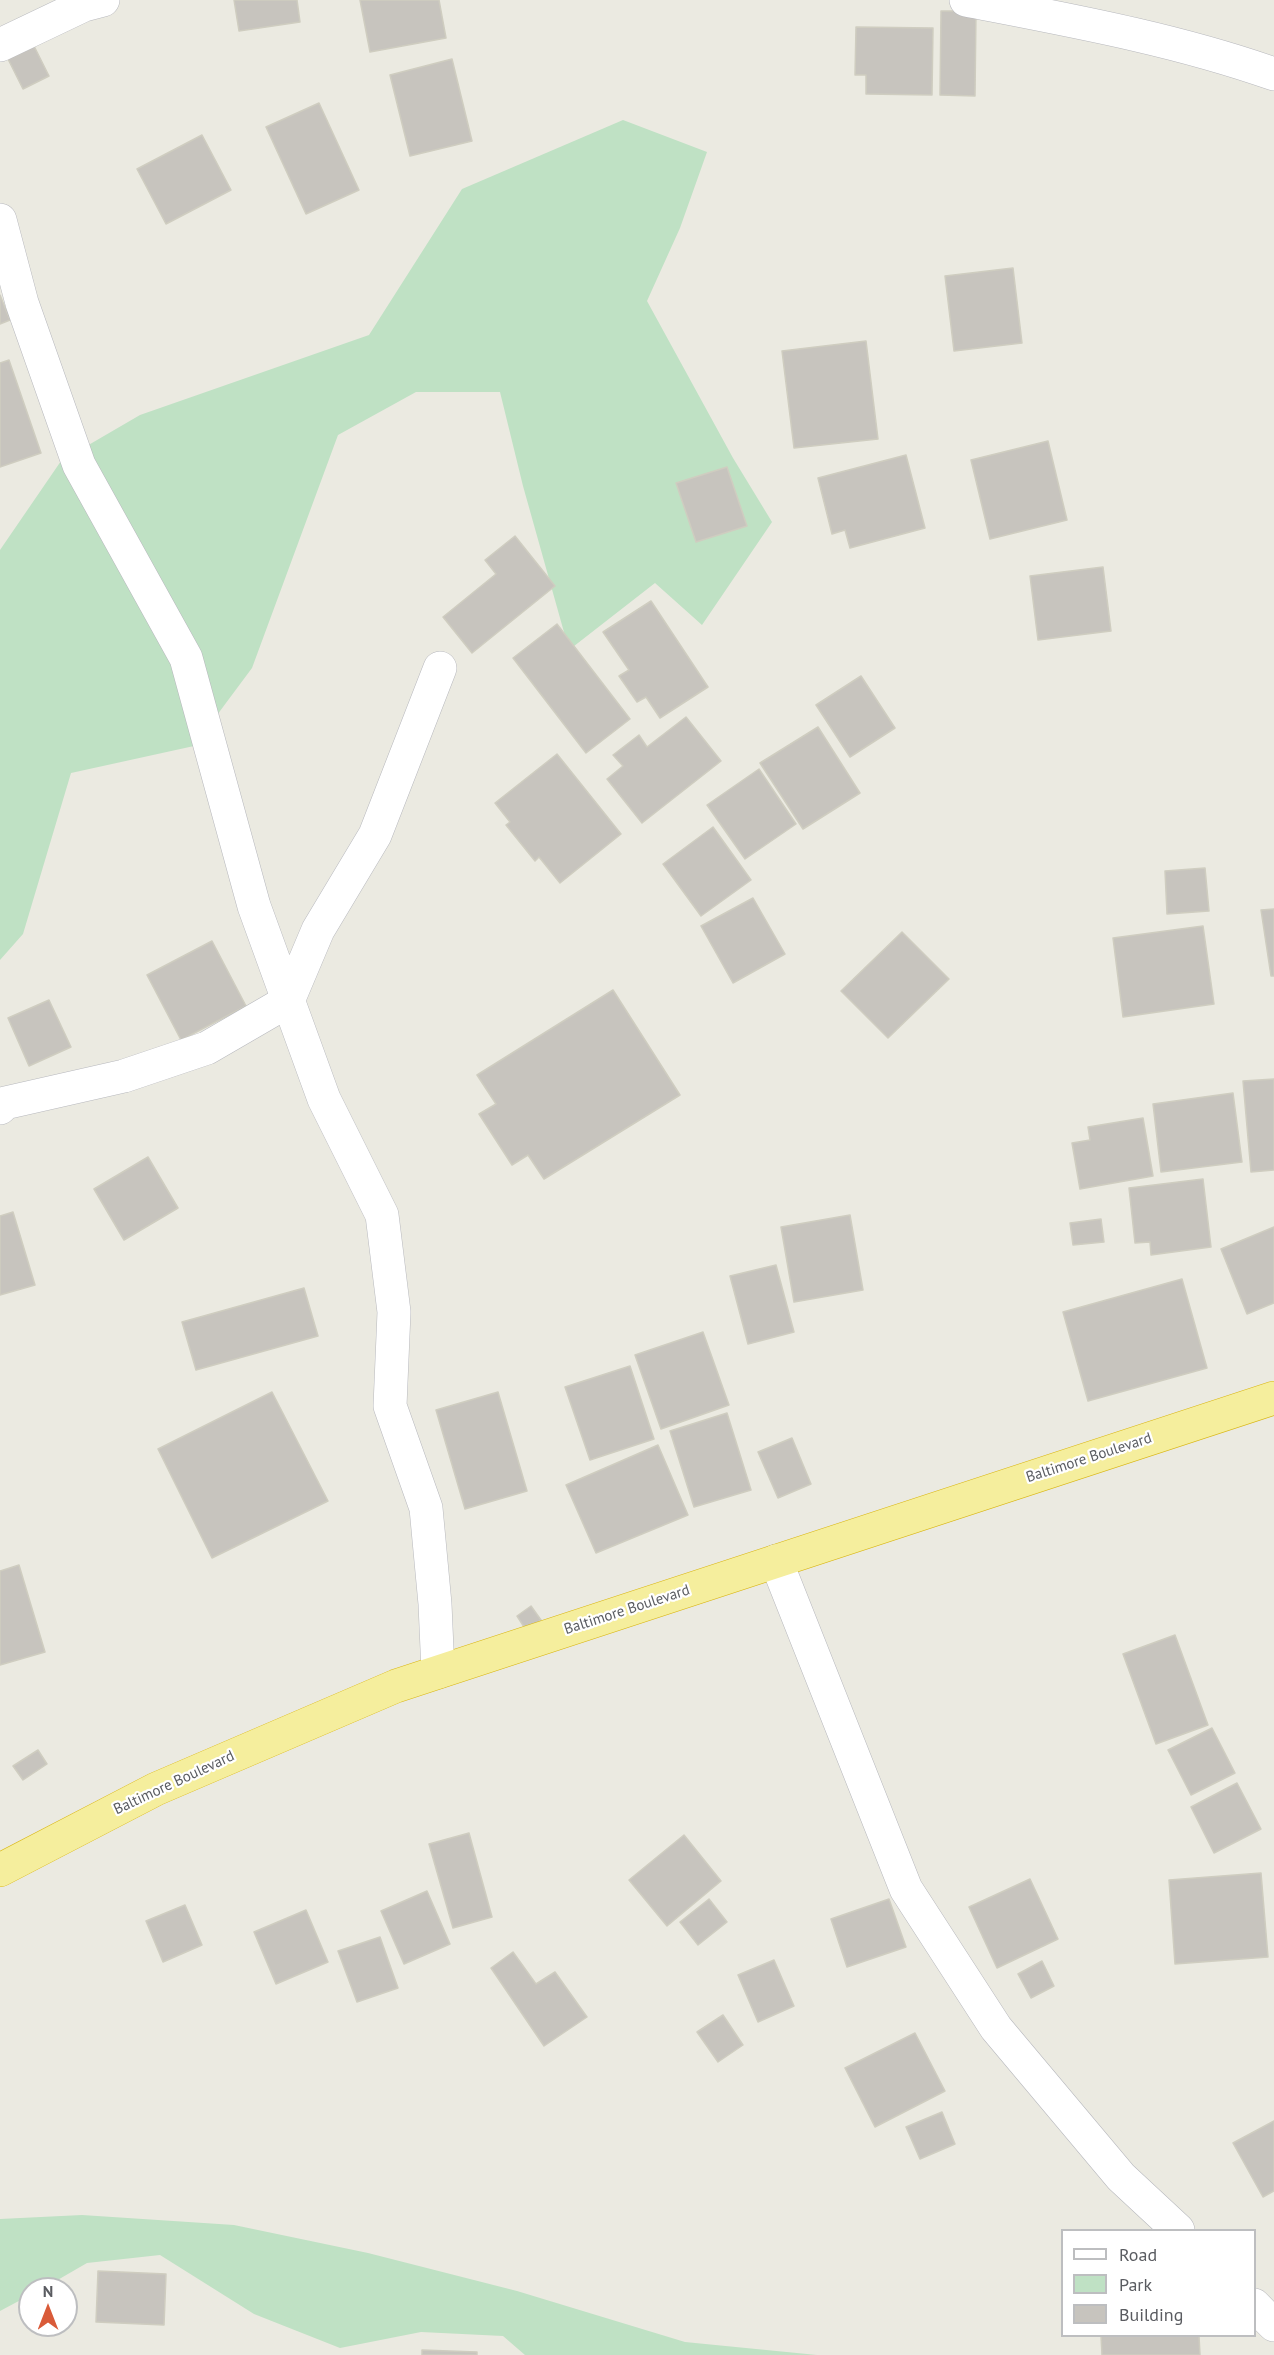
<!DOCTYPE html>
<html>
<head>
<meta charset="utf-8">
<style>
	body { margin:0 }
	#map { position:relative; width:1274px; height:2355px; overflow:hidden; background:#ebeae1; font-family:"PT Sans",sans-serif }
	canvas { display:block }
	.legend { position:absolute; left:1061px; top:2229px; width:195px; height:108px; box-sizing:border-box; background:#fff; border:2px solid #bdbec0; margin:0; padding:8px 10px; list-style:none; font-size:18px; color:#5a5c61 }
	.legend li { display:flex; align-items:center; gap:12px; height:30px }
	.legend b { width:30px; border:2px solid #bdbec0 }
	.north { position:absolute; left:18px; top:2277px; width:60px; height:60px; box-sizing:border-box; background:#fff; border:2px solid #bdbec0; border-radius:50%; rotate:0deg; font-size:16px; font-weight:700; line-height:24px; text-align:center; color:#5a5c61 }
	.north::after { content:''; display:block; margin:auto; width:21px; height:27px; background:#d95b39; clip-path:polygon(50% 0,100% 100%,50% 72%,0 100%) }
</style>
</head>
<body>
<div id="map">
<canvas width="1274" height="2355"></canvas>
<ul class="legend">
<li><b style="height:8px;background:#fff"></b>Road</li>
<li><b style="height:16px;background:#bfe1c4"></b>Park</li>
<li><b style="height:16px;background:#c7c4be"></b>Building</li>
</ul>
<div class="north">N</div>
</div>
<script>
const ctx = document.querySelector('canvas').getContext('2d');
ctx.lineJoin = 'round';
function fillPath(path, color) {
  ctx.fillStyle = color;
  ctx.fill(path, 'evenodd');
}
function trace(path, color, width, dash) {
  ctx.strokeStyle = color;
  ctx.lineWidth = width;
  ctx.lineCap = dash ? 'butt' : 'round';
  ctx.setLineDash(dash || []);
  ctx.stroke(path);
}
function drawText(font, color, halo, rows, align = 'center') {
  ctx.font = font + ' "PT Sans",sans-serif';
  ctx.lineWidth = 4.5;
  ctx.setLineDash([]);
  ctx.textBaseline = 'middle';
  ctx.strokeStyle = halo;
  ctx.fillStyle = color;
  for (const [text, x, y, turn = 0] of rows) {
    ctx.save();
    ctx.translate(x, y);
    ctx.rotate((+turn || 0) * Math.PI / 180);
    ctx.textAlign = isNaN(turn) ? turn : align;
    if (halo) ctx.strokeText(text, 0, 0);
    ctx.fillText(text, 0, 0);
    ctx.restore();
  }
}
fillPath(new Path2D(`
	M 623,120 L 707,152 L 680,228 L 647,301 L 733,458 L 772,522 L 702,625 L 655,583 L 569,650 L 523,486 L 500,392 L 416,392 L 338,435 L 252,668 L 194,746 L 71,773 L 23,934 L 0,960 L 0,550 L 61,461 L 140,415 L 369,335 L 462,189 Z
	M 82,2215 L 234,2225 L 368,2253 L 517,2291 L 685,2342 L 817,2355 L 525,2355 L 503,2336 L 421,2332 L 340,2348 L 254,2314 L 160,2255 L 87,2263 L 42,2289 L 30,2289 L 30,2295 L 0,2311 L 0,2219 Z`), '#bfe1c4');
const building = new Path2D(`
	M 234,0 L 297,0 L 300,22 L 239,31 Z
	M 360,0 L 439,0 L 446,38 L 370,52 Z
	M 941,11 L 976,11 L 975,96 L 940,95 Z
	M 856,27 L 933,28 L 932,95 L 866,94 L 866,75 L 855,75 Z
	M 34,46 L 49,76 L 23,89 L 8,59 Z
	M 452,59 L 472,141 L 410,156 L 390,75 Z
	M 319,103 L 359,190 L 306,214 L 266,127 Z
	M 202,135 L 231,190 L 166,224 L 137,169 Z
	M 1013,268 L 1022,343 L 954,351 L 945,276 Z
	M 0,295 L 10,320 L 0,324 Z
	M 866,341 L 878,439 L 794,448 L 782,351 Z
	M 9,360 L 41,453 L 0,467 L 0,363 Z
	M 1048,441 L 1067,520 L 990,539 L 971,460 Z
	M 906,455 L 925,528 L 850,548 L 845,530 L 832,534 L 818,478 Z
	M 727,467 L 747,526 L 696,542 L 676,483 Z
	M 515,536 L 555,586 L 472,653 L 443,617 L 496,574 L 485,560 Z
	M 1103,567 L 1111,631 L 1038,640 L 1030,576 Z
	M 651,601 L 708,687 L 660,718 L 646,697 L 637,702 L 619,676 L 629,670 L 603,632 Z
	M 557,624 L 630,719 L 586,753 L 513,658 Z
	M 861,676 L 895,728 L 850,757 L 816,705 Z
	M 686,717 L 721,761 L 642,823 L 607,779 L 623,766 L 613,755 L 639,735 L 647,747 Z
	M 818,727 L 860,793 L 803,829 L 760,763 Z
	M 557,754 L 621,834 L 560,883 L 539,857 L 535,861 L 506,825 L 510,822 L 495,803 Z
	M 759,769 L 796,824 L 745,859 L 707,805 Z
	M 713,827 L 751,880 L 701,916 L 663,864 Z
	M 1205,868 L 1209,911 L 1167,914 L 1165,871 Z
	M 753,898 L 785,954 L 733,983 L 701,926 Z
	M 1274,909 L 1274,976 L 1271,976 L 1261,910 Z
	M 1203,926 L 1214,1004 L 1123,1017 L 1113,938 Z
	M 902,932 L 949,979 L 888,1038 L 841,991 Z
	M 212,941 L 246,1006 L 181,1040 L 147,975 Z
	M 613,990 L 680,1095 L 544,1179 L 528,1155 L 512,1165 L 479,1114 L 496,1104 L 477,1075 Z
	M 49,1000 L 71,1047 L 29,1066 L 8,1018 Z
	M 1274,1079 L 1274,1170 L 1251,1172 L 1243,1081 Z
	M 1233,1093 L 1242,1162 L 1161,1172 L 1153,1104 Z
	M 1143,1118 L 1153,1176 L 1080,1189 L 1072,1143 L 1090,1140 L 1088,1127 Z
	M 148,1157 L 178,1208 L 124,1240 L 94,1189 Z
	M 1203,1179 L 1211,1247 L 1151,1255 L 1150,1242 L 1135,1243 L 1129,1188 Z
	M 13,1212 L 35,1285 L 0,1295 L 0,1216 Z
	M 850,1215 L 863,1290 L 794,1302 L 781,1227 Z
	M 1101,1219 L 1104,1242 L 1073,1245 L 1070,1223 Z
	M 1274,1227 L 1274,1303 L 1247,1314 L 1221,1249 Z
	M 776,1265 L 794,1332 L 748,1344 L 730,1276 Z
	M 1182,1279 L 1207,1368 L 1088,1401 L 1063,1312 Z
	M 304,1288 L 318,1336 L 196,1370 L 182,1322 Z
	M 703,1332 L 729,1405 L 661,1429 L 635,1355 Z
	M 630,1366 L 654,1439 L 590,1460 L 565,1387 Z
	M 272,1392 L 328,1501 L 212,1558 L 158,1449 Z
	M 498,1392 L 527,1491 L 465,1509 L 436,1410 Z
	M 727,1413 L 751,1490 L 694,1507 L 670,1431 Z
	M 792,1438 L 811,1484 L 778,1498 L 758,1452 Z
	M 658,1445 L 688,1515 L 596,1553 L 566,1485 Z
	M 19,1565 L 45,1652 L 0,1665 L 0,1571 Z
	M 531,1606 L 541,1620 L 526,1630 L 517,1616 Z
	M 1175,1635 L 1208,1725 L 1156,1744 L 1123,1654 Z
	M 1212,1728 L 1235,1773 L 1191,1795 L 1168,1750 Z
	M 38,1750 L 47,1764 L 23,1780 L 13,1766 Z
	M 1237,1783 L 1261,1829 L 1214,1853 L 1191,1807 Z
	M 469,1833 L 492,1917 L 453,1928 L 429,1844 Z
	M 684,1835 L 721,1881 L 667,1926 L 629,1880 Z
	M 1261,1873 L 1268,1957 L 1175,1964 L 1169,1880 Z
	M 1030,1879 L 1058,1939 L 997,1968 L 969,1907 Z
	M 427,1891 L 450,1944 L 404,1964 L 381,1911 Z
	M 709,1899 L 727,1922 L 698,1945 L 680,1922 Z
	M 889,1899 L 906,1947 L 847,1967 L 831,1919 Z
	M 185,1905 L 202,1945 L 163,1962 L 146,1921 Z
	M 306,1910 L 328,1962 L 276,1984 L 254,1932 Z
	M 380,1937 L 398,1988 L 357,2002 L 338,1951 Z
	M 513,1952 L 536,1984 L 555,1972 L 587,2017 L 544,2046 L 491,1968 Z
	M 774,1960 L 794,2006 L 758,2022 L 738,1975 Z
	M 1042,1961 L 1054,1986 L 1031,1998 L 1018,1974 Z
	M 723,2015 L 743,2045 L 718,2062 L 697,2032 Z
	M 915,2033 L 945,2091 L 875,2127 L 845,2068 Z
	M 942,2112 L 955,2144 L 920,2159 L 906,2127 Z
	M 1274,2121 L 1274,2191 L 1263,2197 L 1233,2143 Z
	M 98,2271 L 166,2274 L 164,2325 L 96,2322 Z
	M 1101,2336 L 1199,2336 L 1200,2355 L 1102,2355 Z
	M 422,2350 L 477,2352 L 477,2355 L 422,2355 Z`);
fillPath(building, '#c7c4be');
trace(building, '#cfcdc0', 1.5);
const minor = new Path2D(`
	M 966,0 C 1069,20 1175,39 1274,74
	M 0,45 L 84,5 L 103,0
	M 0,220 L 22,303 L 79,465 L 186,658 L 254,906 L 324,1099 L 382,1215 L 394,1312 L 390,1406 L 426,1508 L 435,1604 L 438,1672
	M 0,1108 L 5,1103 L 124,1076 L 207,1048 L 288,1001 L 318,930 L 375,835 L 440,668
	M 776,1561 L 906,1889 L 996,2028 L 1121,2177 L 1178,2230
	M 1254,2305 L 1274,2325`);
const trunk = new Path2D(`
	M 0,1870 L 156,1789 L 396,1686 L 1274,1398`);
trace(minor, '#b7b8bd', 34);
trace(trunk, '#d9b613', 34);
trace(minor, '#fff', 33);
trace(trunk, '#f5ee9d', 33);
drawText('15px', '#5a5c61', '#fff', [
	["Baltimore Boulevard",1089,1458,-18],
	["Baltimore Boulevard",627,1610,-18],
	["Baltimore Boulevard",174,1783,-25]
]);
</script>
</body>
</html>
